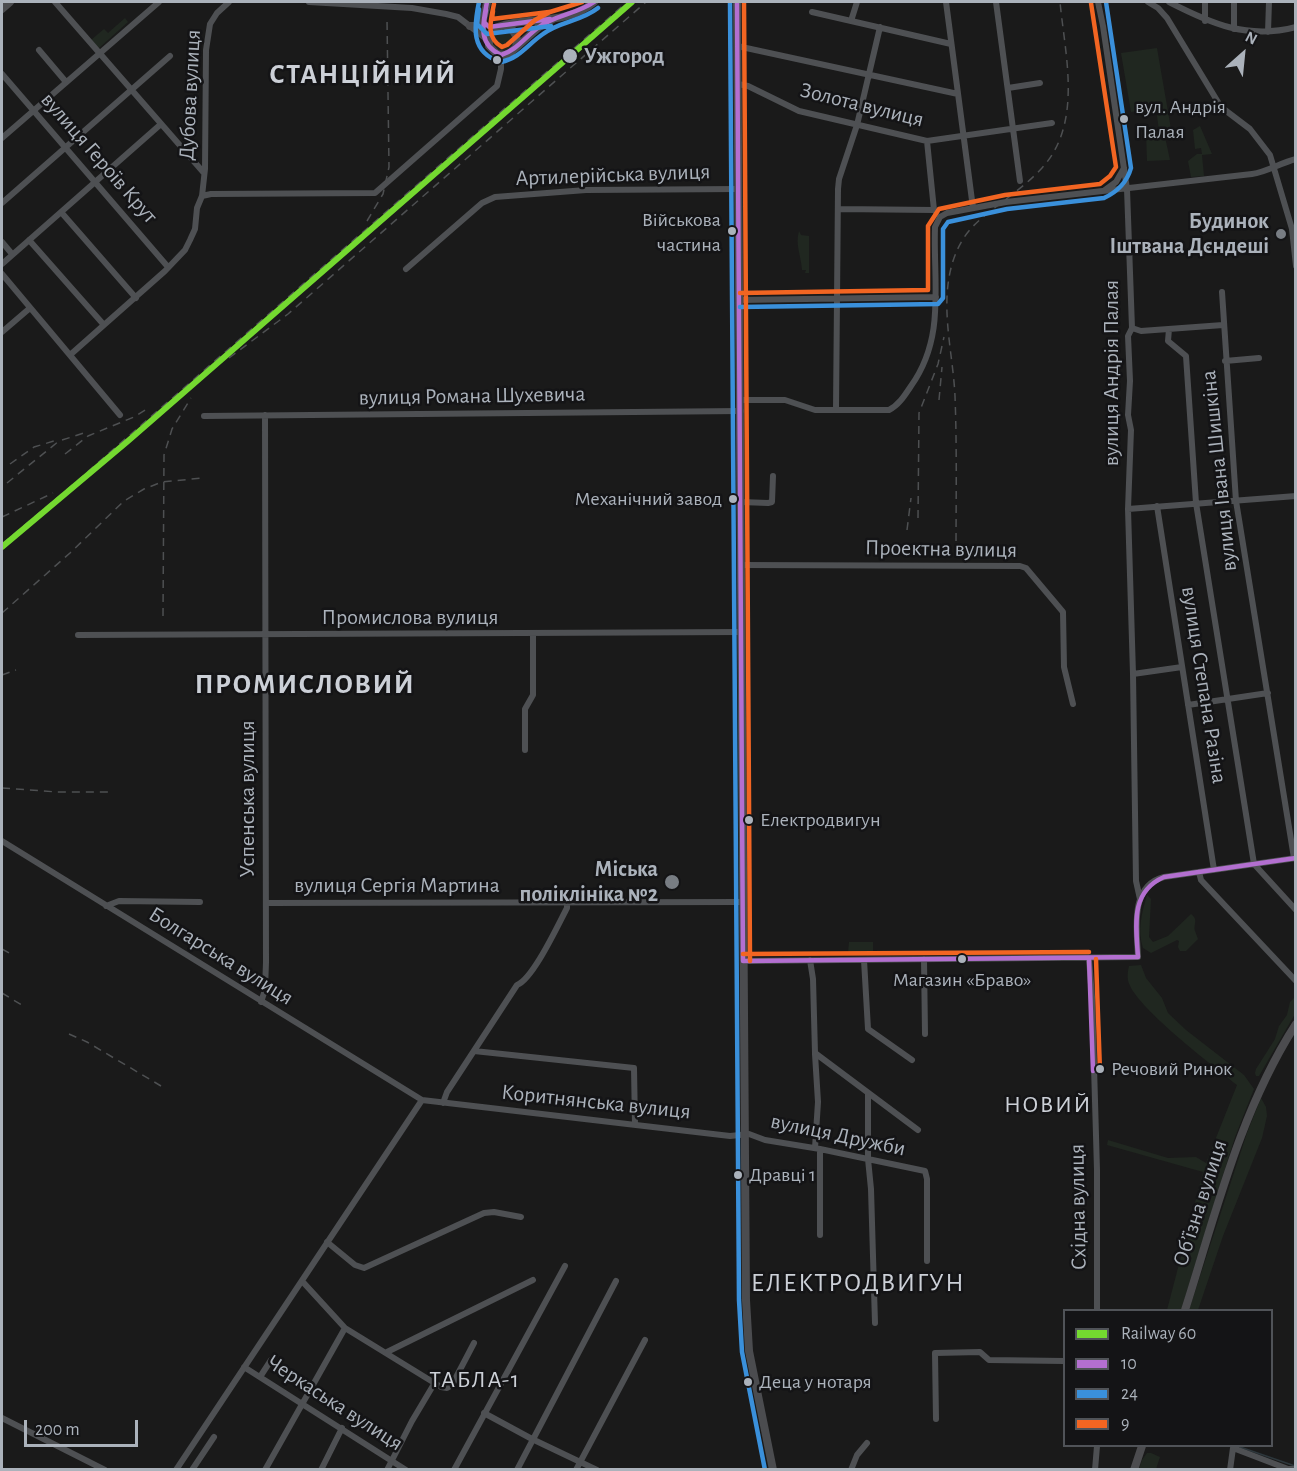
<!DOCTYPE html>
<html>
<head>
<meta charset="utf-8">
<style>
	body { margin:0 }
	#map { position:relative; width:1297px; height:1471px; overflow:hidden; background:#1a1a1a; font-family:"Alegreya Sans",sans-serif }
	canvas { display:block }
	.frame { position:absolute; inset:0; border:3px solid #abb2bb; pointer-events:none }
	.legend { position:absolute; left:1063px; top:1309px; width:210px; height:138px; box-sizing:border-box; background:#141416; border:2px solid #505358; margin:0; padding:8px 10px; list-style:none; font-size:18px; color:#abb2bb }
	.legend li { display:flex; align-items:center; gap:12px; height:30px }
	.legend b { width:30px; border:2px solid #505358 }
	.north { position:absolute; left:1213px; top:24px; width:60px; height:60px; -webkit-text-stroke:4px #141416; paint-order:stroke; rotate:27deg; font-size:16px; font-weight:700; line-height:24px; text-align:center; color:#abb2bb }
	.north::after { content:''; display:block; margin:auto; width:21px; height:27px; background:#abb2bb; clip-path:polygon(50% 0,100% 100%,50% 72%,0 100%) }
	.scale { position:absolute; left:24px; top:1420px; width:114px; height:27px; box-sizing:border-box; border:3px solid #abb2bb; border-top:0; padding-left:8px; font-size:18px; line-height:21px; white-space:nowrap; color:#abb2bb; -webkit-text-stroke:4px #141416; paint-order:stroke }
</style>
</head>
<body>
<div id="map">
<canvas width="1297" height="1471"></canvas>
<div class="frame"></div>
<ul class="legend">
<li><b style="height:8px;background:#74d930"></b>Railway 60</li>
<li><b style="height:8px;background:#b36fd0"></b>10</li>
<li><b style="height:8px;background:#3a90db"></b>24</li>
<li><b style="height:8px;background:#f26522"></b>9</li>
</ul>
<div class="north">N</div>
<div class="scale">200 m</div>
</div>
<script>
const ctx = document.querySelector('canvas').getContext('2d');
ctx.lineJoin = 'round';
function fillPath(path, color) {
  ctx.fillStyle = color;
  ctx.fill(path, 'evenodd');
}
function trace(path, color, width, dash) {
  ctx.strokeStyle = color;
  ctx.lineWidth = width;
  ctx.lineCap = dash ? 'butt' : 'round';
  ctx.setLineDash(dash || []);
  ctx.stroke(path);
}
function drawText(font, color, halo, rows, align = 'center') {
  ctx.font = font + ' "Alegreya Sans",sans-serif';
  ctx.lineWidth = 5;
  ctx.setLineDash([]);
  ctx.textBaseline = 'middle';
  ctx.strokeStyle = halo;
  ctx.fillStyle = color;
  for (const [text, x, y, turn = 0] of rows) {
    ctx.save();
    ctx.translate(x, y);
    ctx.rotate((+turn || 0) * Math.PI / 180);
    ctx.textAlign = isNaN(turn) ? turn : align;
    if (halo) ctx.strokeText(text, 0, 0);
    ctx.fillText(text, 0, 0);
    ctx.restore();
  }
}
fillPath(new Path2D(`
	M 125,18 L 128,22 L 98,49 L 91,40 L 104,29 L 108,33 Z
	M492 40a11 11 0 1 1 22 0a11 11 0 1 1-22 0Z
	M 1157,48 L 1171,129 L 1159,131 L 1156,108 L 1131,112 L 1121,53 Z
	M 1200,126 L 1212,154 L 1202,155 L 1204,176 L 1191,177 L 1188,161 L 1197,154 L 1202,154 L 1201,148 L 1195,149 L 1193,130 Z
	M 1146,133 L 1165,137 L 1170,160 L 1147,161 Z
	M 799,231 L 801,235 L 809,236 L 809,273 L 805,273 L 806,270 L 802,270 C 801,255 795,245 799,231 Z
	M 1147,895 L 1151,899 L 1149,937 L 1153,942 L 1168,936 L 1191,914 C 1199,920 1193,924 1195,931 C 1196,934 1197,936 1198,939 L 1186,951 L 1180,951 L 1178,947 L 1179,941 L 1177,940 L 1151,953 L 1143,948 C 1137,930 1142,912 1147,895 Z
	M 849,942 L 873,942 L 873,954 L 848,953 Z
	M 1141,965 L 1146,978 L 1162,998 L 1168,1013 L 1186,1030 L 1244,1075 L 1254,1089 L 1235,1137 L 1181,1310 L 1167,1310 L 1203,1172 L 1107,1145 L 1108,1140 L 1168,1158 L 1196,1157 L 1206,1163 L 1237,1085 C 1215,1067 1132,1005 1128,980 C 1127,976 1128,970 1129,966 Z
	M 1295,997 L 1295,1014 L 1259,1076 L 1256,1076 L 1255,1073 L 1256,1069 L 1275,1039 L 1279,1026 L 1287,1015 L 1290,1002 Z
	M 1261,1098 L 1266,1107 L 1267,1116 L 1262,1138 L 1223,1236 L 1198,1310 L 1189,1310 L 1247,1133 Z
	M 1147,1453 L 1151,1453 L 1160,1457 L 1156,1469 L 1139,1469 L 1142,1460 Z`), '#202720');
trace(new Path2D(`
	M 1240,1447 L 1295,1466`), '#2d373c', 1.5);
trace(new Path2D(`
	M 55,2 L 204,173
	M 309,2 L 412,8 L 446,14 L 458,17 L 484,37
	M 946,2 L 973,208
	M 996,2 L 1020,181
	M 1098,2 L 1103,26 L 1127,189 L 1132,328 L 1128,336 L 1130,381 L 1128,415 L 1131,430 L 1128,509 L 1133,674 L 1136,881 L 1140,899
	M 1148,2 L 1158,8 L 1167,18 L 1221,107 L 1250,129 L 1270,155 L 1292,229 L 1296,266
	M 1169,2 C 1210,23 1247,40 1296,27
	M 812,12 L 951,44
	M 851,21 L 857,2
	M 1205,21 L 1205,2
	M 1234,29 L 1234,2
	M 1268,32 L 1269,2
	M 737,46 L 958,94
	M 39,50 L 66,82
	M 2,74 L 168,267
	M 738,84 L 748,86 L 799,111 L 927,141 L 1052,123
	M 1008,88 L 1040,83
	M 2,138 L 159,2
	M 927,141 L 934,210 L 936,212
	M 1105,190 L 1116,182 L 1124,168
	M 202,196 L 211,194 L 375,193 L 497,86 L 501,69 L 501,55
	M 2,203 L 170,56
	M 838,209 L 934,210
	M 61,212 L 136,298
	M 940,217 L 947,213 L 1006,202 L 1252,174 C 1267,172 1280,163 1296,159
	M 29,240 L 104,325
	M 2,242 L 12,254
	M 2,264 L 161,124
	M 406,269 L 482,203 L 495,197 L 586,190 L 739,189
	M 2,274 L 120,415
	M 1222,292 L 1236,501 L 1294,858
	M 740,300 L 936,297
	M 1132,328 L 1141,331 L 1223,325
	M 1169,329 L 1168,341 L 1186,356 L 1196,503 L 1254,864 L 1296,910
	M 2,332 L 30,308
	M 70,355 L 165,271 L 185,250 L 190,240 L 195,229 L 197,208 L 202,196 L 205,169 L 206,50 L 210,24 L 217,13 L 229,2
	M 1225,361 L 1259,358
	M 741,400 L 785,400 L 815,410 L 889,410 C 899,405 905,395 911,386 C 946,337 933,283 935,227 L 940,217
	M 836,410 L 838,189 L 839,179 L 857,125 L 880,27
	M 204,416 L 741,411
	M 741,502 L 768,503 L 772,502 L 773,476
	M 1157,506 L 1214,870
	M 1128,509 L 1296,496
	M 741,565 L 1020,566 L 1026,568 L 1063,612 L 1064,667 L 1073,704
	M 78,635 L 742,632
	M 1133,674 L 1182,667
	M 1188,705 L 1268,693
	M 525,750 L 525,709 L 533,695 L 533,635
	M 2,841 L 422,1100 L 730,1136 L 749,1134 L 765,1140 L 820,1149 L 925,1171 L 927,1179 L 927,1261
	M 1199,872 L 1201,880 L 1296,981
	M 266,903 L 743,902
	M 106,906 L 119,901 L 200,902
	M 924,959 L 925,1034
	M 1089,959 L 1092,997 L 1097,1170 L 1097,1310
	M 810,960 L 813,979 L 815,1053 L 918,1130
	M 864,960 L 868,1029 L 912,1060
	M 743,961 L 1138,957 C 1137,930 1129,886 1164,877 L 1296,858
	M 261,1002 L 265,990 L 266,962 L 265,415
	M 474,1051 L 634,1068 L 635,1125
	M 868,1093 L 868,1159 L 871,1189 L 875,1323
	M 443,1103 L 447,1092 L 517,985 C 533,979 558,925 567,908 L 567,902
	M 815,1148 L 818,1102 L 815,1054
	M 820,1235 L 820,1149
	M 327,1242 L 355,1265 L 364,1268 L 484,1213 L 494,1212 L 521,1217
	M 302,1281 L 345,1328 L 441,1387 L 447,1388 L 452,1385 L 474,1343
	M 387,1352 L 533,1280
	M 244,1367 L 406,1470
	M 260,1377 L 271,1360
	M 484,1413 L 532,1439 L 597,1470
	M 2,1418 L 105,1470
	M 936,1419 L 935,1353 L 980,1352 L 989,1360 L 1064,1361
	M 176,1470 L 422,1100
	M 192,1470 L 214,1437
	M 265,1470 L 345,1328
	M 321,1470 L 342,1428
	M 387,1470 L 412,1421 L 434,1384
	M 454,1470 L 565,1266
	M 517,1470 L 616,1281
	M 576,1470 L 645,1340
	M 851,1470 L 857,1455 L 867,1443
	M 1095,1470 L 1097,1446
	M 1230,1470 L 1233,1448 L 1288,1469 L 1296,1469`), '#4e5053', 6);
trace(new Path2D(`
	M 487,2 C 486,14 476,30 488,40
	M 737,2 L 746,1300 L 749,1351 L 773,1470
	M 2,9 L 10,2
	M 553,19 L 539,27 L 511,52 L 505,55 L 497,54 L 489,46 L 489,35 L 495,28 C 527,15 565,27 594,2
	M 470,26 L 476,26 L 483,22
	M 506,26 C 515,30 519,37 516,47`), '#4b4c4f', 8);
trace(new Path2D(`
	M 1185,1310 C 1216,1213 1240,1111 1296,1024
	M 1134,1470 L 1142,1446`), '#4c4c4f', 8);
trace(new Path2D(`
	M 367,221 L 383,194 L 389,167 L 387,19
	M 229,358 L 288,314 L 646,2
	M 939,400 L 942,367
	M 65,454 L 88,436 L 134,417 L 150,407
	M 10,464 L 34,447 L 54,441
	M 7,483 L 59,441 L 84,433
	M 2,517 L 53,493
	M 918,518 L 919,413 L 938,364 L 944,337
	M 907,530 L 911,498
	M 2,544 L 77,481 L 627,2
	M 956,555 C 956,502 957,449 955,396 C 953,352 939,305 953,261 C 963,230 980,219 1005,200 C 1018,190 1031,180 1042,168 C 1083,123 1065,55 1060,2
	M 2,613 L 70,553 L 124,501 L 144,489 L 162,482 L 203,478
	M 163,616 L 164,455 L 172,429 L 191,398
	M 2,675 L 16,670
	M 2,788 L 57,792 L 108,792
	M 2,949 L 11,954
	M 2,993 L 25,1007
	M 69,1034 L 87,1042 L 161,1086`), '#4e5052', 1.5, [8, 6]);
trace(new Path2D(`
	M 487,2 C 483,23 477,44 501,55 C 517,50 525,37 539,27 C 555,15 577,14 594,2
	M 737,2 L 743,961
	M 486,10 L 484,22 L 489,27 L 550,19
	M 1089,959 L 1093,1071
	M 743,961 L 1138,957 C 1136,925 1130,892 1164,877 L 1296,858`), '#b36fd0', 4.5);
trace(new Path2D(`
	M 479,2 C 474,26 470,53 501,62 C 520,58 528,44 543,34 C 560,21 580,22 598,8
	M 730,2 L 739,1300 L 742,1352 L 765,1470
	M 479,9 L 477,24 L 487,34 L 551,26
	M 740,307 L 938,304 L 943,298 L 943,229 L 948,222 L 1007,209 L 1104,198 C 1117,192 1127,182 1131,168 L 1106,2`), '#3a90db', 4.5);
trace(new Path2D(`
	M 744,2 L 750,961
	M 494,4 C 491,19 485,38 502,47 L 507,45 L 535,20 L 550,12 L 582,2
	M 493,11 L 492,19 L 549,12
	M 740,293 L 928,290 L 928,226 L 939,209 L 1005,195 L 1100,184 L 1110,176 L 1116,167 L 1091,3
	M 743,954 L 1089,952
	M 1096,959 L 1100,1071`), '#f26522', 4.5);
trace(new Path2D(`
	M 2,547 L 128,441 L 632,2`), '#74d930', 6);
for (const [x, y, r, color] of [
	[570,56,8,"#abb2bb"],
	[497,60,5,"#abb2bb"],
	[1124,119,5,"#abb2bb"],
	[732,231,5,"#abb2bb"],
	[1281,234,6,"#787d83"],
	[733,499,5,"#abb2bb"],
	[749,820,5,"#abb2bb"],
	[672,882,8,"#787d83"],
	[962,959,5,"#abb2bb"],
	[1100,1069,5,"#abb2bb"],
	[738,1175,5,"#abb2bb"],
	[748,1382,5,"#abb2bb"]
]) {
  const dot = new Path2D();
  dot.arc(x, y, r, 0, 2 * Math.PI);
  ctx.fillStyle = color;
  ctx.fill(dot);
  trace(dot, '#141416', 2);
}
drawText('20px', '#abb2bb', '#141416', [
	["вул. Андрія",1135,107],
	["Палая",1135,132],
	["Військова",721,220,"right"],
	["частина",721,245,"right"],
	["Механічний завод",722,499,"right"],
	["Електродвигун",760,820],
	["Магазин «Браво»",962,980,"center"],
	["Речовий Ринок",1111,1069],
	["Дравці 1",749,1175],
	["Деца у нотаря",759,1382]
], 'left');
drawText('bold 22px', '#abb2bb', '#141416', [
	["Ужгород",584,56]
], 'left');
drawText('22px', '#abb2bb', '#141416', [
	["Дубова вулиця",190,95,-87],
	["Золота вулиця",862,105,14],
	["вулиця Героїв Крут",99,158,49],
	["Артилерійська вулиця",613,175,-2],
	["вулиця Андрія Палая",1111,373,-90],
	["вулиця Романа Шухевича",472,396,-1],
	["вулиця Івана Шишкіна",1219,471,-96],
	["Проектна вулиця",941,549,1],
	["Промислова вулиця",410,617],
	["вулиця Степана Разіна",1204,685,81],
	["Успенська вулиця",247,799,-90],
	["вулиця Сергія Мартина",397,885],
	["Болгарська вулиця",221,956,32],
	["Коритнянська вулиця",596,1102,6],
	["вулиця Дружби",838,1135,12],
	["Обʼїзна вулиця",1200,1203,-72],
	["Східна вулиця",1078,1207,-91],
	["Черкаська вулиця",335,1403,33]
]);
drawText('bold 22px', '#abb2bb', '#141416', [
	["Будинок",1269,221],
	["Іштвана Дєндеші",1269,246],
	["Міська",658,869],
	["поліклініка №2",658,894]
], 'right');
ctx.letterSpacing = '1.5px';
drawText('24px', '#ccd0d7', '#141416', [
	["НОВИЙ",1048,1105],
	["ТАБЛА-1",475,1380]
]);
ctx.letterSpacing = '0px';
ctx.letterSpacing = '1.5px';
drawText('26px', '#ccd0d7', '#141416', [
	["ЕЛЕКТРОДВИГУН",858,1283]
]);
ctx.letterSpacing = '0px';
ctx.letterSpacing = '1.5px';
drawText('bold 28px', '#ccd0d7', '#141416', [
	["СТАНЦІЙНИЙ",363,75],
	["ПРОМИСЛОВИЙ",305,685]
]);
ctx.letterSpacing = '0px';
</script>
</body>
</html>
